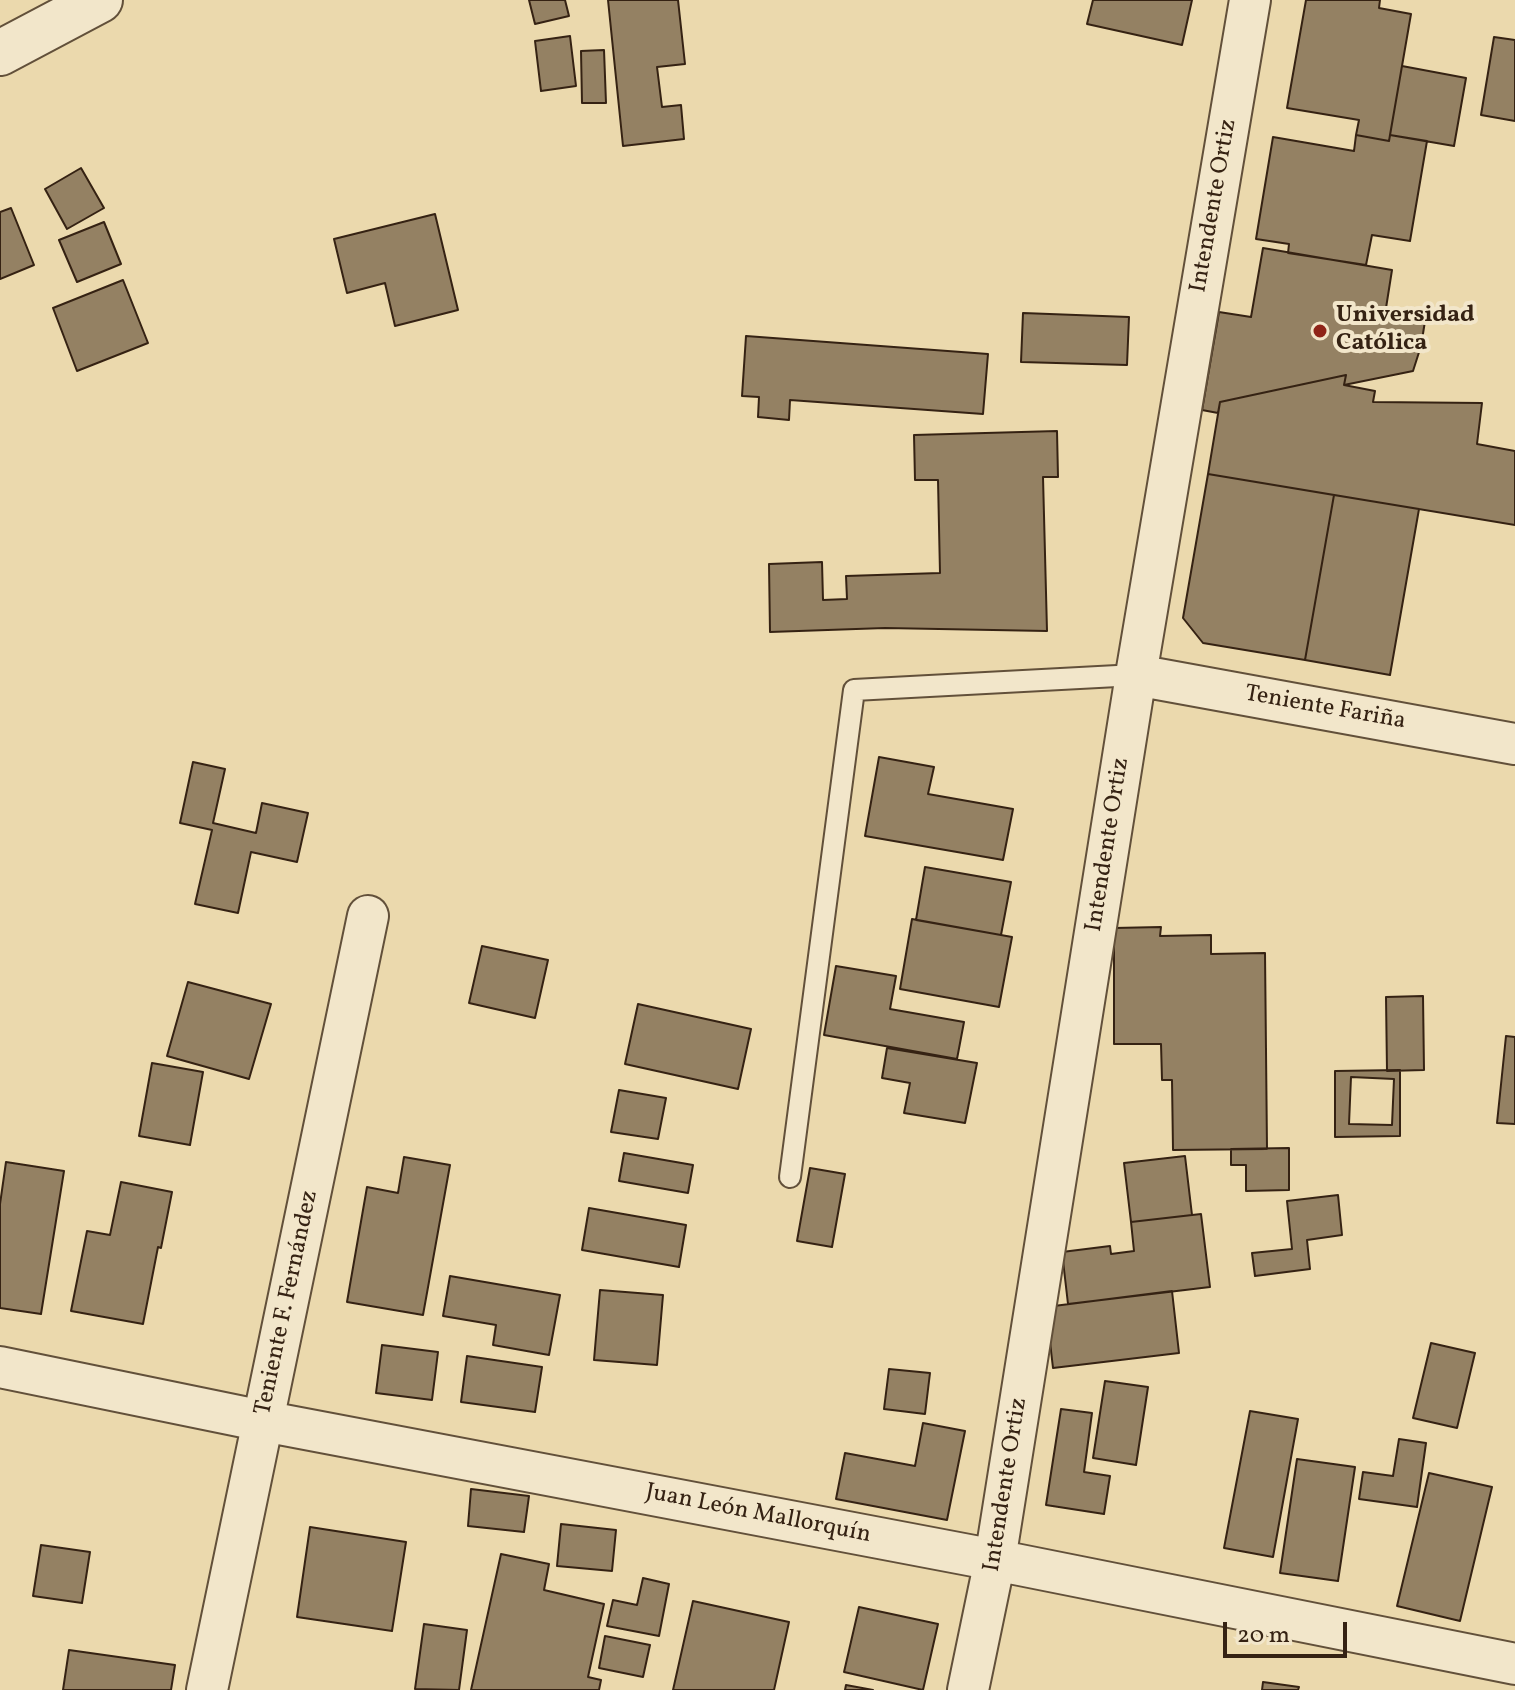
<!DOCTYPE html>
<html>
<head>
<meta charset="utf-8">
<style>
	body { margin:0 }
	#map { position:relative; width:1515px; height:1690px; overflow:hidden; background:#ebd9ad; font-family:Vollkorn,serif }
	canvas { display:block }
	.scale { position:absolute; left:1223px; top:1622px; width:124px; height:36px; box-sizing:border-box; border:4px solid #352213; border-top:0; padding-left:10px; font-size:24px; line-height:28px; white-space:nowrap; color:#352213; -webkit-text-stroke:6px #f2e6ca; paint-order:stroke }
</style>
</head>
<body>
<div id="map">
<canvas width="1515" height="1690"></canvas>
<div class="scale">20 m</div>
</div>
<script>
const ctx = document.querySelector('canvas').getContext('2d');
ctx.lineJoin = 'round';
function fillPath(path, color) {
  ctx.fillStyle = color;
  ctx.fill(path, 'evenodd');
}
function trace(path, color, width, dash) {
  ctx.strokeStyle = color;
  ctx.lineWidth = width;
  ctx.lineCap = dash ? 'butt' : 'round';
  ctx.setLineDash(dash || []);
  ctx.stroke(path);
}
function drawText(font, color, halo, rows, align = 'center') {
  ctx.font = font + ' Vollkorn,serif';
  ctx.lineWidth = 8;
  ctx.setLineDash([]);
  ctx.textBaseline = 'middle';
  ctx.strokeStyle = halo;
  ctx.fillStyle = color;
  for (const [text, x, y, turn = 0] of rows) {
    ctx.save();
    ctx.translate(x, y);
    ctx.rotate((+turn || 0) * Math.PI / 180);
    ctx.textAlign = isNaN(turn) ? turn : align;
    if (halo) ctx.strokeText(text, 0, 0);
    ctx.fillText(text, 0, 0);
    ctx.restore();
  }
}
const building = new Path2D(`
	M 529,0 L 565,0 L 569,16 L 535,24 Z
	M 608,0 L 678,0 L 685,64 L 657,67 L 662,107 L 681,105 L 684,139 L 623,146 Z
	M 1093,0 L 1192,0 L 1182,45 L 1087,24 Z
	M 1306,0 L 1380,0 L 1379,8 L 1411,14 L 1389,141 L 1356,135 L 1359,120 L 1287,108 Z
	M 570,36 L 576,86 L 541,91 L 535,41 Z
	M 1494,37 L 1515,40 L 1515,121 L 1481,115 Z
	M 604,50 L 606,103 L 582,103 L 581,51 Z
	M 1402,66 L 1466,78 L 1454,146 L 1390,135 Z
	M 1356,135 L 1389,141 L 1390,135 L 1427,141 L 1410,241 L 1372,235 L 1366,265 L 1288,253 L 1289,244 L 1256,239 L 1273,137 L 1354,151 Z
	M 81,168 L 104,208 L 67,229 L 45,189 Z
	M 11,208 L 34,265 L 0,279 L 0,212 Z
	M 435,214 L 458,310 L 395,326 L 385,283 L 347,293 L 334,239 Z
	M 104,222 L 121,264 L 77,282 L 59,240 Z
	M 1263,248 L 1392,270 L 1386,308 L 1426,315 L 1421,346 L 1413,371 L 1344,385 L 1346,375 L 1220,402 L 1218,413 L 1202,410 L 1219,312 L 1251,317 Z
	M 123,280 L 148,343 L 77,371 L 53,308 Z
	M 1023,313 L 1129,317 L 1127,365 L 1021,362 Z
	M 746,336 L 988,354 L 983,414 L 790,400 L 789,420 L 758,417 L 759,397 L 742,396 Z
	M 1346,375 L 1344,385 L 1375,391 L 1373,402 L 1482,403 L 1477,444 L 1515,451 L 1515,525 L 1208,474 L 1220,402 Z
	M 1057,431 L 1058,477 L 1043,477 L 1047,631 L 885,628 L 770,632 L 769,564 L 822,562 L 823,600 L 847,599 L 846,576 L 940,573 L 938,480 L 915,480 L 914,435 Z
	M 1208,474 L 1334,495 L 1305,660 L 1203,643 L 1183,618 Z
	M 1334,495 L 1419,509 L 1390,675 L 1305,660 Z
	M 879,757 L 934,767 L 928,794 L 1013,809 L 1003,860 L 865,836 Z
	M 193,762 L 225,769 L 213,823 L 256,833 L 262,803 L 308,813 L 297,862 L 251,852 L 238,913 L 195,904 L 212,830 L 180,823 Z
	M 925,867 L 1011,882 L 1001,935 L 916,920 Z
	M 912,919 L 1012,937 L 999,1007 L 900,989 Z
	M 1161,927 L 1160,936 L 1211,935 L 1211,954 L 1265,953 L 1267,1149 L 1173,1150 L 1172,1080 L 1162,1080 L 1161,1044 L 1114,1044 L 1114,928 Z
	M 482,946 L 548,960 L 535,1018 L 469,1003 Z
	M 836,966 L 896,976 L 890,1009 L 964,1022 L 957,1059 L 824,1035 Z
	M 188,982 L 271,1004 L 249,1079 L 167,1056 Z
	M 1423,996 L 1424,1070 L 1387,1071 L 1386,997 Z
	M 638,1004 L 751,1029 L 738,1089 L 625,1064 Z
	M 1506,1036 L 1515,1037 L 1515,1124 L 1497,1123 Z
	M 887,1048 L 977,1063 L 965,1123 L 904,1113 L 910,1083 L 882,1078 Z
	M 152,1063 L 203,1072 L 190,1145 L 139,1136 Z
	M 1400,1070 L 1400,1136 L 1335,1137 L 1335,1071 Z
	M 1351,1077 L 1394,1079 L 1392,1125 L 1349,1124 Z
	M 619,1090 L 666,1098 L 658,1139 L 611,1132 Z
	M 1289,1148 L 1289,1190 L 1246,1191 L 1246,1165 L 1231,1165 L 1231,1149 Z
	M 624,1153 L 693,1165 L 688,1193 L 619,1181 Z
	M 1185,1156 L 1192,1215 L 1131,1222 L 1124,1163 Z
	M 404,1157 L 450,1165 L 423,1315 L 347,1302 L 367,1187 L 398,1193 Z
	M 6,1162 L 64,1171 L 41,1314 L 0,1308 L 0,1204 Z
	M 810,1168 L 845,1174 L 832,1247 L 797,1241 Z
	M 121,1182 L 172,1192 L 161,1248 L 158,1247 L 143,1324 L 71,1311 L 87,1231 L 110,1235 Z
	M 1338,1195 L 1342,1235 L 1307,1240 L 1310,1269 L 1255,1276 L 1252,1253 L 1292,1249 L 1287,1201 Z
	M 589,1208 L 686,1225 L 679,1267 L 582,1250 Z
	M 1201,1214 L 1210,1287 L 1068,1304 L 1062,1252 L 1110,1246 L 1111,1254 L 1134,1251 L 1131,1222 Z
	M 450,1276 L 560,1295 L 549,1355 L 493,1345 L 496,1325 L 443,1316 Z
	M 600,1290 L 663,1295 L 657,1365 L 594,1360 Z
	M 1172,1291 L 1179,1353 L 1053,1368 L 1046,1307 Z
	M 1431,1343 L 1475,1353 L 1457,1428 L 1413,1418 Z
	M 382,1345 L 438,1352 L 432,1400 L 376,1393 Z
	M 467,1356 L 542,1367 L 535,1412 L 461,1402 Z
	M 889,1369 L 930,1373 L 925,1414 L 884,1409 Z
	M 1105,1381 L 1148,1387 L 1136,1465 L 1093,1458 Z
	M 1061,1409 L 1092,1413 L 1084,1472 L 1110,1476 L 1104,1514 L 1046,1505 Z
	M 1250,1411 L 1298,1419 L 1273,1557 L 1224,1548 Z
	M 923,1423 L 965,1431 L 947,1520 L 836,1499 L 845,1453 L 915,1466 Z
	M 1399,1439 L 1426,1443 L 1417,1507 L 1359,1499 L 1363,1472 L 1393,1476 Z
	M 1297,1459 L 1355,1467 L 1338,1581 L 1280,1573 Z
	M 1429,1473 L 1492,1487 L 1460,1621 L 1397,1606 Z
	M 471,1489 L 529,1496 L 524,1532 L 468,1526 Z
	M 561,1524 L 616,1530 L 612,1571 L 557,1566 Z
	M 310,1527 L 406,1542 L 392,1631 L 297,1617 Z
	M 41,1545 L 90,1552 L 82,1603 L 33,1596 Z
	M 501,1554 L 549,1564 L 544,1590 L 604,1604 L 588,1677 L 601,1680 L 599,1690 L 471,1690 Z
	M 643,1578 L 669,1584 L 659,1636 L 607,1626 L 613,1600 L 637,1605 Z
	M 693,1601 L 789,1622 L 774,1690 L 673,1690 Z
	M 859,1607 L 938,1624 L 923,1690 L 844,1672 Z
	M 424,1624 L 467,1630 L 459,1690 L 415,1689 Z
	M 605,1636 L 650,1645 L 643,1677 L 599,1668 Z
	M 69,1650 L 175,1665 L 171,1690 L 63,1690 Z
	M 1263,1682 L 1299,1687 L 1298,1690 L 1262,1690 Z
	M 846,1685 L 873,1690 L 845,1690 Z`);
fillPath(building, '#948163');
trace(building, '#352213', 2);
const service = new Path2D(`
	M 790,1177 L 854,690 L 1136,675`);
const minor = new Path2D(`
	M 1136,675 L 1515,744
	M 0,1367 L 263,1421 L 995,1560 L 1515,1664
	M 207,1690 L 368,916
	M 968,1690 L 995,1560 L 1136,675 L 1250,0`);
const tertiary = new Path2D(`
	M 0,53 L 100,0`);
trace(service, '#62503a', 24);
trace(minor, '#62503a', 44);
trace(tertiary, '#62503a', 48);
trace(service, '#f2e6ca', 20);
trace(minor, '#f2e6ca', 40);
trace(tertiary, '#f2e6ca', 44);
for (const [x, y, r, color] of [
	[1320,331,8,"#8f2418"]
]) {
  const dot = new Path2D();
  dot.arc(x, y, r, 0, 2 * Math.PI);
  ctx.fillStyle = color;
  ctx.fill(dot);
  trace(dot, '#f2e6ca', 3);
}
drawText('24px', '#352213', '#f2e6ca', [
	["Intendente Ortiz",1215,206,-80],
	["Teniente Fariña",1325,709,10],
	["Intendente Ortiz",1109,845,-81],
	["Teniente F. Fernández",288,1303,-78],
	["Intendente Ortiz",1007,1485,-81],
	["Juan León Mallorquín",758,1515,11]
]);
drawText('bold 24px', '#352213', '#f2e6ca', [
	["Universidad",1336,317],
	["Católica",1336,345]
], 'left');
</script>
</body>
</html>
